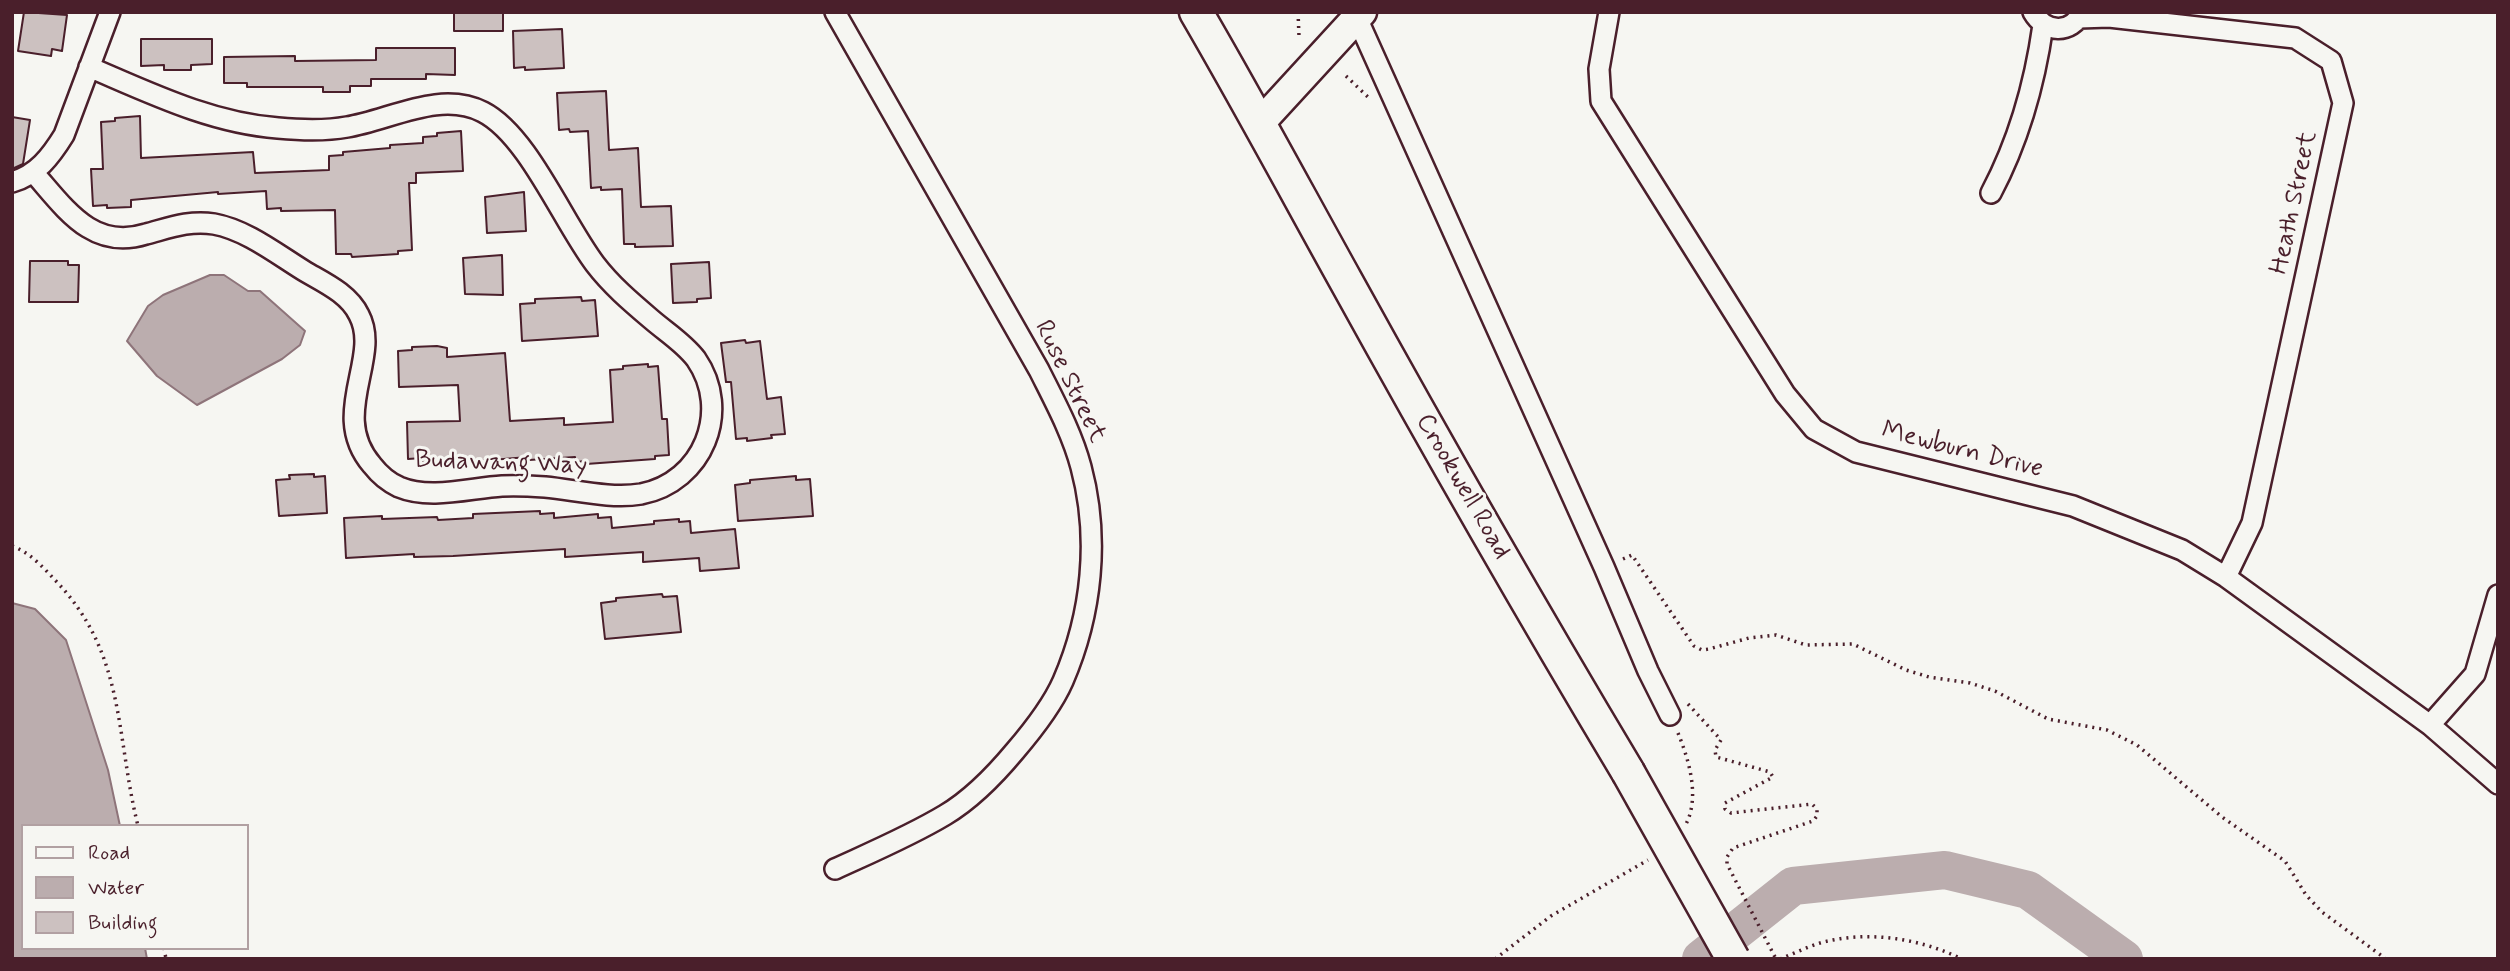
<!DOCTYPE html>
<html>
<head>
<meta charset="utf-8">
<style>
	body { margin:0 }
	#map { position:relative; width:2510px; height:971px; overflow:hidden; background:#f6f6f2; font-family:Mynerve,sans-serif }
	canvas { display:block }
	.frame { position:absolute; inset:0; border:14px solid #4a1f2b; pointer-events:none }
	.legend { position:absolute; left:21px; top:824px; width:228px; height:126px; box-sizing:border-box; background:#f6f6f2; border:2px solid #b1a0a2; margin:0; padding:9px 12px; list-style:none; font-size:21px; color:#4a1f2b }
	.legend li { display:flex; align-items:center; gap:14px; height:35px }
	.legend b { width:35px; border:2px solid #b1a0a2 }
</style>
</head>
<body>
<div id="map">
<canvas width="2510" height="971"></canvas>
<div class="frame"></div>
<ul class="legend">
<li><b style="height:9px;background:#f6f6f2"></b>Road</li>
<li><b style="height:19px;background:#bbadae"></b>Water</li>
<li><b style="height:19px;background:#ccc1c0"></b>Building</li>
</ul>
</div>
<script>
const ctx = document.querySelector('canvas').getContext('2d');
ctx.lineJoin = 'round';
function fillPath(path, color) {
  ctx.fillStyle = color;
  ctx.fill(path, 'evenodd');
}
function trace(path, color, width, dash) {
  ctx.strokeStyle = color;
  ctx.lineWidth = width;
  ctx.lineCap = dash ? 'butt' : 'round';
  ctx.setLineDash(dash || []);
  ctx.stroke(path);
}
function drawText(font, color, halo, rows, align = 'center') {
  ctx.font = font + ' Mynerve,sans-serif';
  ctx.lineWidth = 6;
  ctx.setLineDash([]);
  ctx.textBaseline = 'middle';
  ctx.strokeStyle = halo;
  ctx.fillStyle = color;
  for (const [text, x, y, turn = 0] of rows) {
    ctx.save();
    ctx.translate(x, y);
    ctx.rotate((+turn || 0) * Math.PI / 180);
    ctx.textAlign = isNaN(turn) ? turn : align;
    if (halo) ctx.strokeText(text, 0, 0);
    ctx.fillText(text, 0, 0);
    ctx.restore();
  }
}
const water = new Path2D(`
	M 210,275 L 224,275 L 248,291 L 260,291 L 305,331 L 300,345 L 282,359 L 197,405 L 157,376 L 127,341 L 148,306 L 163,295 Z
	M 12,603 L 35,609 L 66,640 L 108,770 L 120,826 L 23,826 L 23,948 L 145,948 L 147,959 L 12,959 Z`);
fillPath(water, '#bbadae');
trace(water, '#8e747a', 2);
trace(new Path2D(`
	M 1701,959 L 1793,886 L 1945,870 L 2028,890 L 2124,959`), '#bbadae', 38);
const building = new Path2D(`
	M 24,12 L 67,15 L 62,51 L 52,49 L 51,56 L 18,51 Z
	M 454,12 L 503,12 L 503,31 L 454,31 Z
	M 562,29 L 564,68 L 525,70 L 525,67 L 514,68 L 513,31 Z
	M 141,39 L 212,39 L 212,64 L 191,65 L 191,70 L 164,70 L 164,65 L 141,66 Z
	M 376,48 L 455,48 L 455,75 L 426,74 L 426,79 L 371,79 L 371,86 L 350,86 L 350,92 L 323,92 L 323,87 L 247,87 L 247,83 L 224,83 L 224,57 L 295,56 L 295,61 L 376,60 Z
	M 606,91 L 609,150 L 638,148 L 641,207 L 671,206 L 673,246 L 635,247 L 635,244 L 624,244 L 622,189 L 601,190 L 601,187 L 591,188 L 588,131 L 570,132 L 569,129 L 559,130 L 557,93 Z
	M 140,116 L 141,158 L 253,152 L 255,173 L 329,170 L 329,156 L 343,155 L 343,152 L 390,148 L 390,145 L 423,143 L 423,137 L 437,136 L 437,133 L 461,131 L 463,171 L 416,173 L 416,183 L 409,183 L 412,250 L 398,251 L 398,254 L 352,257 L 351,254 L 336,254 L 335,210 L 281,211 L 281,208 L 267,209 L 266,191 L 218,194 L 218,192 L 131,200 L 131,207 L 107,208 L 107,205 L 93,206 L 91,169 L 103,169 L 101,122 L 115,121 L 115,118 Z
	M 12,117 L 30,120 L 23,164 L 12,169 Z
	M 524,192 L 526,231 L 487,233 L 485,197 Z
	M 502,255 L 503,295 L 465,294 L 463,258 Z
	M 30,261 L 68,261 L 68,265 L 79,265 L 78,302 L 29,302 Z
	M 709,262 L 711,298 L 697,299 L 697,302 L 673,303 L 671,264 Z
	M 581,297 L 582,301 L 595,300 L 598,336 L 522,341 L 520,304 L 535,303 L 535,299 Z
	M 745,340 L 746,343 L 760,341 L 767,399 L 781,397 L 785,434 L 771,435 L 772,438 L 747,441 L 747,438 L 736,439 L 731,382 L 726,382 L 721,343 Z
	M 437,346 L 447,348 L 447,357 L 505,353 L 510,421 L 564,418 L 564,425 L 613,422 L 610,370 L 623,369 L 623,366 L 648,364 L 648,367 L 658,366 L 662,419 L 667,419 L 669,455 L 655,456 L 655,459 L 586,464 L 586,461 L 575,462 L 575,457 L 529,460 L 528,457 L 467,462 L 467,460 L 422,462 L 422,458 L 408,459 L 407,422 L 460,421 L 458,385 L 399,387 L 398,351 L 412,350 L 412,347 Z
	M 314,474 L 314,477 L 325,476 L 327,513 L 279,516 L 276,480 L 290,479 L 289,475 Z
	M 796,476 L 796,480 L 810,479 L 813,516 L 738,521 L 735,485 L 750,483 L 750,480 Z
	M 540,511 L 540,514 L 554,513 L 554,518 L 598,514 L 598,518 L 611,517 L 612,528 L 654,524 L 654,521 L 679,519 L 679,522 L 690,521 L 691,533 L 735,529 L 739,568 L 700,571 L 699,558 L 643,562 L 643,552 L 565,557 L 565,549 L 453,556 L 414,557 L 414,554 L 346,558 L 344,518 L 382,516 L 382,519 L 437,517 L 438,520 L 473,518 L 473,514 Z
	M 662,594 L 663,597 L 677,596 L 681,632 L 605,639 L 601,603 L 616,601 L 616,598 Z`);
fillPath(building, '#ccc1c0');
trace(building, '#4a1f2b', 2);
const street = new Path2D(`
	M 1609,12 L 1599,69 L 1601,101 L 1785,394 L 1814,429 L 1856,452 L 2073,506 L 2182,550 L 2226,577 L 2430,725 L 2498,784
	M 2033,12 C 2045,33 2071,35 2082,12
	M 1357,18 L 1604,567 L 1648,671 L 1670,715
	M 2079,18 L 2109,17 L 2295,38 L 2331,61 L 2343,103 L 2252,523 L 2226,577
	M 33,172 C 65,208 92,251 146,234 C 169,228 189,220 214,224 C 247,230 278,255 306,272 C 325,283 349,294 359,315 C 382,358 328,414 372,465 C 379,474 388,482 399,487 C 430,500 470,488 502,486 C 517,485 531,486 545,487 C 576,490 610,499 641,494 C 703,482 732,411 696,359 C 684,343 666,332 651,319 C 631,302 611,285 595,264 C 563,222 528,135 483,112 C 440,90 390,120 347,127 C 325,131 300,130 278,128 C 211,123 150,93 89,67
	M 12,182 C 37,175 51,156 64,135 L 110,12
	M 1991,193 C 2018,142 2035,82 2043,25
	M 2430,725 L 2475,674 L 2498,595
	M 835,869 C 872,852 910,836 945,815 C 972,799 995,775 1015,751 C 1033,730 1052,706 1063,681 C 1092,614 1100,538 1081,467 C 1072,433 1055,402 1039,370 L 835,12`);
const secondary = new Path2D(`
	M 1261,122 L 1362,12`);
const primary = new Path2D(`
	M 1196,12 C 1248,101 1296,191 1346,281 C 1437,446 1531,610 1628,772`);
trace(street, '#4a1f2b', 24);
trace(secondary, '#4a1f2b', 33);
trace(primary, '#4a1f2b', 37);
trace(new Path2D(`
	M 1298,12 L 1299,36
	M 1346,76 L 1370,99
	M 12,546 C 29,552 42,566 54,579 C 126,653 115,733 138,826
	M 1623,559 L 1632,555 L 1694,646 L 1702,650 L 1709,649 L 1749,638 L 1776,635 L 1806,645 L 1853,644 L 1906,670 L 1929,677 L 1970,683 L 1995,691 L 2048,719 L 2107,730 L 2137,745 L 2222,817 L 2285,861 L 2306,895 L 2322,912 L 2386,959
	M 1688,704 L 1721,740 L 1715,750 L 1716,757 L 1770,772 L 1773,777 L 1725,803 L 1725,809 L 1731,813 L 1812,804 L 1817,809 L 1817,816 L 1813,821 L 1733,848 L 1727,857 L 1727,864 L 1776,959
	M 1678,733 C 1689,760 1700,797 1686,824
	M 164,948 L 166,959
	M 1495,959 L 1551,916 L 1648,860
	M 1780,959 C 1793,954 1807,947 1820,943 C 1867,930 1919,938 1962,959`), '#4a1f2b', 3.5, [2, 5]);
trace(street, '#f6f6f2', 19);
trace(secondary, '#f6f6f2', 28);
trace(primary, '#f6f6f2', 32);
const primaryBridge = new Path2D(`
	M 1628,772 L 1733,959`);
trace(primaryBridge, '#4a1f2b', 37, []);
trace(primaryBridge, '#f6f6f2', 32);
drawText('26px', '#4a1f2b', '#f6f6f2', [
	["Heath Street",2295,203,-78],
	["Ruse Street",1069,382,64],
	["Mewburn Drive",1962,451,14],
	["Budawang Way",501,464,2],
	["Crookwell Road",1462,487,60]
]);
</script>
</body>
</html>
